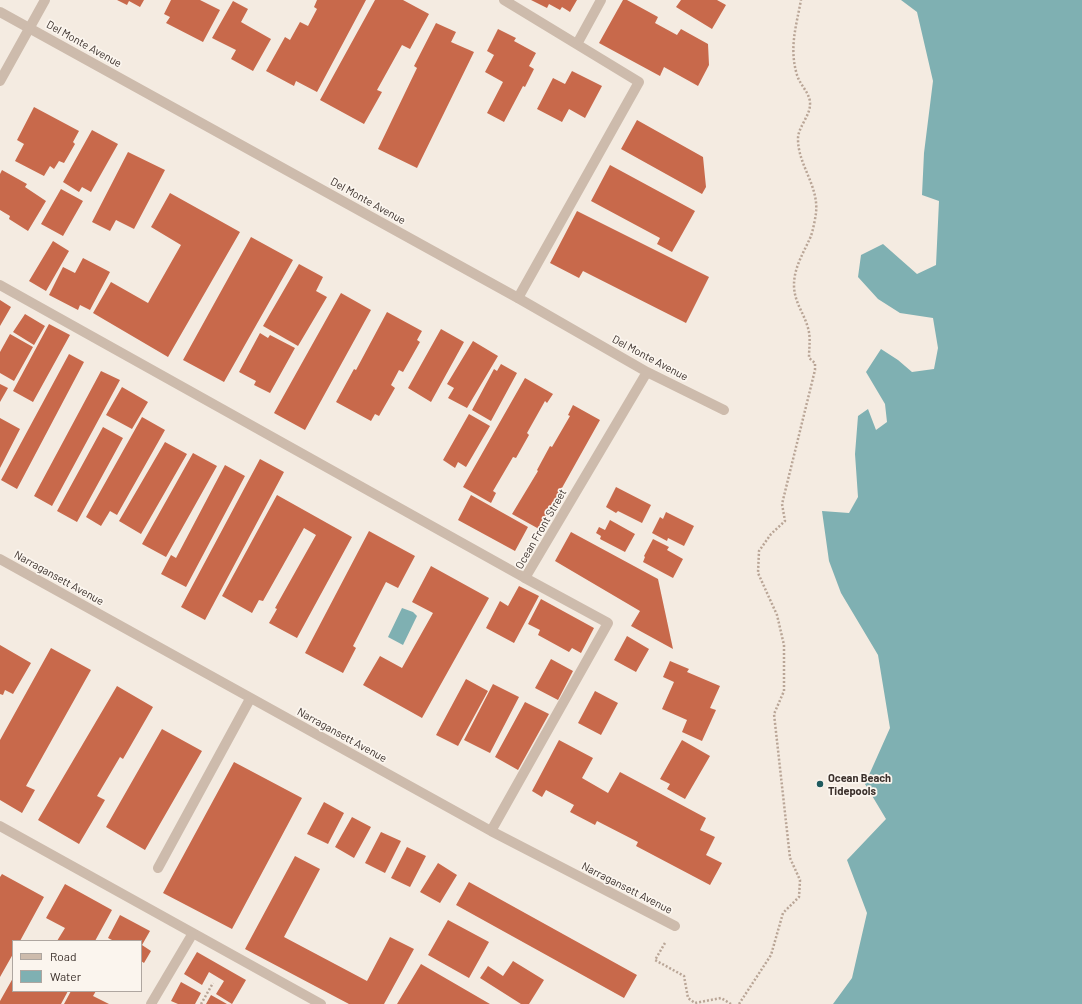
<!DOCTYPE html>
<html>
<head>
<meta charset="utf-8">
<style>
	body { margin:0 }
	#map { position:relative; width:1082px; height:1004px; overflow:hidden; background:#f4ebe1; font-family:Barlow,sans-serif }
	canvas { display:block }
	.legend { position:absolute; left:12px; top:940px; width:130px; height:52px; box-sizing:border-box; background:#fbf5ee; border:1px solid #aea6a0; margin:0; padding:5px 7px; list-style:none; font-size:12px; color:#3b302b }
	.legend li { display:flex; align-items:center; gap:8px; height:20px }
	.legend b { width:20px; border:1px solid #aea6a0 }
</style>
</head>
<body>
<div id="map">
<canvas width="1082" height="1004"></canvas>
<ul class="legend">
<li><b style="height:5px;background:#cdbbac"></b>Road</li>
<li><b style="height:11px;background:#7fb0b2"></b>Water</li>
</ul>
</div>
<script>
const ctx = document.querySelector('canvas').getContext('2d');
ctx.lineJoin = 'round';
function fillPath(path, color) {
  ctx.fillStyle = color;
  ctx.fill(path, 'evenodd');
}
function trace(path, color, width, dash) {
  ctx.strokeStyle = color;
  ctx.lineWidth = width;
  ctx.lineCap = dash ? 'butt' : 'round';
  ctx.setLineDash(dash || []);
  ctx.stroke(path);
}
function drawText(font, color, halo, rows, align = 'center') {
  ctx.font = font + ' Barlow,sans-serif';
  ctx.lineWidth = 3.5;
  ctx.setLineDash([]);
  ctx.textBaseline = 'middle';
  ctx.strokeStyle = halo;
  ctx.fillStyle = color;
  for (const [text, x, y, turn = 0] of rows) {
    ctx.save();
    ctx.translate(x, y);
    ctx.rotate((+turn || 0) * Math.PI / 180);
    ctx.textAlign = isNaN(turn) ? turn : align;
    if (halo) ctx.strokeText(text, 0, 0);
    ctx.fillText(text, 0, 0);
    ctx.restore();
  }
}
fillPath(new Path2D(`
	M 901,0 L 1082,0 L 1082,1004 L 833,1004 L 852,978 L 867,913 L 847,860 L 886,819 L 865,784 L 890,728 L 878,655 L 841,593 L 829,561 L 822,511 L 849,513 L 858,497 L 855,454 L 858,416 L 868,409 L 876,430 L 887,422 L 885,404 L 866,372 L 881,349 L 898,360 L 912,372 L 934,369 L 938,348 L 933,318 L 900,313 L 878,299 L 858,277 L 861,255 L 883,244 L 917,274 L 936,265 L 939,201 L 922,195 L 924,153 L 933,81 L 917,12 Z
	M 402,608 L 413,612 L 417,616 L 403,645 L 388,637 Z`), '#7fb0b2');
fillPath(new Path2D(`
	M 117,0 L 144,0 L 140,7 L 129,1 L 127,5 Z
	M 171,0 L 200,0 L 220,10 L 203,42 L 166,23 L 170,17 L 164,14 Z
	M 317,0 L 366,0 L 317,92 L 296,81 L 294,86 L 266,71 L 285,37 L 290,40 L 300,22 L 308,26 L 317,9 L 314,7 Z
	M 375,0 L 403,0 L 429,14 L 410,49 L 402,45 L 377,90 L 382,92 L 364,124 L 320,100 Z
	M 531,0 L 577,0 L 570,12 L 562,7 L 560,10 L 549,4 L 547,8 Z
	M 623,0 L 627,0 L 658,17 L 655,23 L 677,35 L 681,29 L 708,44 L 709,65 L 698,86 L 664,67 L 660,76 L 599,43 Z
	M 681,0 L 717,0 L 726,5 L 712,29 L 676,7 Z
	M 233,1 L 248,9 L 241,22 L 271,39 L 253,71 L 231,59 L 236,50 L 212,38 Z
	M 436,23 L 456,32 L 451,42 L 474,52 L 417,168 L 378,149 L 417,68 L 414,66 Z
	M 498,29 L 516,38 L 514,41 L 536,53 L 529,66 L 534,69 L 525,87 L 523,86 L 504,122 L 487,113 L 503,82 L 485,72 L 494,55 L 487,51 Z
	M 572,71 L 602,86 L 585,118 L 569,109 L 562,122 L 537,109 L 553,78 L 565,84 Z
	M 34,107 L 79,131 L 73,142 L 75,144 L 64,163 L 59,161 L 54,169 L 50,166 L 44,176 L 15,161 L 24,144 L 17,140 Z
	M 637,120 L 703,157 L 706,187 L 702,194 L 621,149 Z
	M 92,130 L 118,144 L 91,192 L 82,187 L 79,192 L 63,182 Z
	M 128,152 L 165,170 L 134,229 L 116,220 L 110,231 L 92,222 Z
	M 610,165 L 695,211 L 672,252 L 657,244 L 660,238 L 591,201 Z
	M 2,170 L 27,184 L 25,187 L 46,201 L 28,231 L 9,219 L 10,216 L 0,210 L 0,174 Z
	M 61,189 L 83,201 L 63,236 L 41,224 Z
	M 170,193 L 240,232 L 168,357 L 93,313 L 111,282 L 148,303 L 181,245 L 151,227 Z
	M 577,211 L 709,277 L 686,323 L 583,271 L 579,278 L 550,263 Z
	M 251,237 L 293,260 L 224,382 L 183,360 Z
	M 53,241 L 69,251 L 46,291 L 29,281 Z
	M 83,258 L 110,272 L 90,310 L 80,305 L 78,310 L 49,295 L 63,267 L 75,273 Z
	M 299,264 L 323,277 L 316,291 L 327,297 L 298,346 L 263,326 Z
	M 341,293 L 371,310 L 305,430 L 274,413 Z
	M 0,300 L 11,307 L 0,326 Z
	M 387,312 L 422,331 L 417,340 L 420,342 L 403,372 L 399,370 L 391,385 L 395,388 L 379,416 L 375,414 L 371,421 L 336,402 L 354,369 L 356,370 Z
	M 25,314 L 45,326 L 34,345 L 13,332 Z
	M 49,324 L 70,335 L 33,402 L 13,391 Z
	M 441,329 L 464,342 L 431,402 L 408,388 Z
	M 260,333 L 268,338 L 270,335 L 295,348 L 270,393 L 254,385 L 256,381 L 239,372 Z
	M 10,334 L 33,347 L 14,381 L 0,373 L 0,352 Z
	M 473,341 L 498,356 L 467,408 L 448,398 L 454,388 L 447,384 Z
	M 69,354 L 84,362 L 17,489 L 1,480 Z
	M 501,364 L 517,373 L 491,421 L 472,410 L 494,369 L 497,371 Z
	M 101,371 L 120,380 L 52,506 L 34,496 Z
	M 525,378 L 553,394 L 547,403 L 545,401 L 527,433 L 529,435 L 516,458 L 513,457 L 493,491 L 496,493 L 491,503 L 463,487 Z
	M 0,384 L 8,388 L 0,402 Z
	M 122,387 L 148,402 L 132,429 L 106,415 Z
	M 573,405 L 600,420 L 539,529 L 512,514 L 538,471 L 537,470 L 550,446 L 552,447 L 570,416 L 568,415 Z
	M 469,414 L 490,426 L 466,467 L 458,462 L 455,468 L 443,460 Z
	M 142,417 L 165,430 L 117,515 L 110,511 L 101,526 L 86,517 Z
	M 0,418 L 20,429 L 0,468 Z
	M 103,427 L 123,438 L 77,522 L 57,511 Z
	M 165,442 L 187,454 L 141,534 L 119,521 Z
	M 193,453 L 217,466 L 166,557 L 142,544 Z
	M 260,459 L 284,472 L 205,620 L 181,607 Z
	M 225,465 L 245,476 L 186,587 L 161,574 L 171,555 L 176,558 Z
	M 616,487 L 651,505 L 642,523 L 618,511 L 616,513 L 606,507 Z
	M 277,495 L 352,537 L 297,638 L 269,623 L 277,609 L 275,608 L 316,535 L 304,528 L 263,601 L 259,600 L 252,613 L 222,596 Z
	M 471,495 L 528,527 L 515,551 L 458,520 Z
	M 666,512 L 694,526 L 684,546 L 668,538 L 667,541 L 652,533 L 660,517 L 663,519 Z
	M 610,520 L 635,534 L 625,552 L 600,539 L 601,536 L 596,533 L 599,527 L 605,530 Z
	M 369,531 L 415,556 L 398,588 L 386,582 L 353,646 L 356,648 L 343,673 L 305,653 Z
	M 571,532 L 658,579 L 673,649 L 631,626 L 640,611 L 555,561 Z
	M 653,539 L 669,547 L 667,550 L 683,559 L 673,578 L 643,562 L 645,557 L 644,556 Z
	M 431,566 L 489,598 L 422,718 L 363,685 L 380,656 L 402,668 L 433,613 L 412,602 Z
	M 519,586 L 539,596 L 514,643 L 486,628 L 500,601 L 508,606 Z
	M 541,599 L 594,628 L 581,653 L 572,648 L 569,652 L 538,635 L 540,630 L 528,624 Z
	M 627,636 L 649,649 L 636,672 L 614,660 Z
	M 0,645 L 31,663 L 13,694 L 5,690 L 3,695 L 0,694 Z
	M 51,648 L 91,670 L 26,786 L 35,790 L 22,813 L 0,800 L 0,740 Z
	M 551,659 L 573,671 L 558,700 L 535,688 Z
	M 670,661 L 689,669 L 687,672 L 720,686 L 710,708 L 716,710 L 702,741 L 682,732 L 687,720 L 662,709 L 674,682 L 663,677 Z
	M 466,679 L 488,691 L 458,746 L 436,735 Z
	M 493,684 L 519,697 L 490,753 L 464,740 Z
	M 117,686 L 153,707 L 123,759 L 120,757 L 97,796 L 105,800 L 79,844 L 38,820 Z
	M 595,691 L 618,703 L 601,735 L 578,723 Z
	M 525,702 L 549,714 L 518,770 L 495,757 Z
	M 162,729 L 202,751 L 145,850 L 106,827 Z
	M 559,740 L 593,758 L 582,778 L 608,793 L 620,772 L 706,818 L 700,830 L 715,837 L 706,855 L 722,863 L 710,885 L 636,846 L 638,842 L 597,821 L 595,825 L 570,812 L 574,805 L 546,790 L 542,797 L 532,791 Z
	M 682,740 L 710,756 L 685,799 L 667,789 L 670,784 L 660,779 Z
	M 234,762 L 302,798 L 232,929 L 163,893 Z
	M 324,802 L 344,813 L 328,844 L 307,834 Z
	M 352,817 L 371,827 L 354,858 L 335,847 Z
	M 381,832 L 401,841 L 385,873 L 365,863 Z
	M 407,847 L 426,856 L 410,887 L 391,878 Z
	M 295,856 L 320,869 L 284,937 L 367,981 L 390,937 L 414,949 L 384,1004 L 349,1004 L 245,949 Z
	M 438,863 L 457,875 L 440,903 L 420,892 Z
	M 2,874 L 44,897 L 20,941 L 13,941 L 13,954 L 0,977 L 0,877 Z
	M 469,882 L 637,975 L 624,998 L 456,905 Z
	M 65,884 L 112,910 L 95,941 L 57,941 L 65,928 L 46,918 Z
	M 120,915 L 150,931 L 142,945 L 151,951 L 144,963 L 141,961 L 141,941 L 114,941 L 108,938 Z
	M 448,920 L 489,942 L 469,978 L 428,955 Z
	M 197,952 L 246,980 L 232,1004 L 216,994 L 224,981 L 209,972 L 202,985 L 184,974 Z
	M 513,961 L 544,980 L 529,1004 L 521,1004 L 480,978 L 488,966 L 503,976 Z
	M 421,964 L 490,1004 L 397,1004 Z
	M 13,978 L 13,991 L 68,991 L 61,1004 L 0,1004 L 0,1001 Z
	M 181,982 L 201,993 L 195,1004 L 178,1004 L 171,1001 Z
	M 71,991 L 96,991 L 93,996 L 109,1004 L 64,1004 Z
	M 211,995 L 227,1004 L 206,1004 Z`), '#c8694b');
trace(new Path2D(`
	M 665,943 L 655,960 L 684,976 L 688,998 L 695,1003 L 721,998 L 731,1004
	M 201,1004 L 213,983
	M 739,1004 L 771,955 L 783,913 L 799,897 L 800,880 L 790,858 L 774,714 L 784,691 L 784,645 L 777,615 L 758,573 L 759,551 L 771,534 L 785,521 L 782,504 L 815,370 L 815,363 L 809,358 C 809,347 811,338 808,328 C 804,313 794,302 794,285 C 794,267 804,252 811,236 C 813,230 815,220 816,213 C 819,186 798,165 798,139 C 798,126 811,116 810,102 C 809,92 800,85 797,75 C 789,48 796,27 801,0`), '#b9a596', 2.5, [2, 2]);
trace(new Path2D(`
	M 504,0 L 639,82 L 518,298
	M 577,44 L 601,0
	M 0,285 L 525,578
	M 0,826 L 321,1004
	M 158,868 L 250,699
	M 151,1004 L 193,933`), '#cdbbac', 10);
trace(new Path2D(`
	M 0,12 L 518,298 L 647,372 L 724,410
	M 0,559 L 491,831 L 675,926
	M 491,831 L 608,623 L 525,578 L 647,372`), '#cdbbac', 10);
trace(new Path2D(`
	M 0,81 L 45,0`), '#cdbbac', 10);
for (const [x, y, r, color] of [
	[820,784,4,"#1f5a5e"]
]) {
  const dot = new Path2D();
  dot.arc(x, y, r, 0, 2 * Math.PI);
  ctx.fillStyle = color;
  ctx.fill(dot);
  trace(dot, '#fbf5ee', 1.5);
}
drawText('11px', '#3b302b', '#fbf5ee', [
	["Del Monte Avenue",84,44,29],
	["Del Monte Avenue",368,201,29],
	["Del Monte Avenue",650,358,28],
	["Ocean Front Street",541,529,-60],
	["Narragansett Avenue",59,578,29],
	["Narragansett Avenue",342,735,29],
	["Narragansett Avenue",627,888,27]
]);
drawText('bold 11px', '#3b302b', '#fbf5ee', [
	["Ocean Beach",828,778],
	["Tidepools",828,791]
], 'left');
</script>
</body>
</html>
